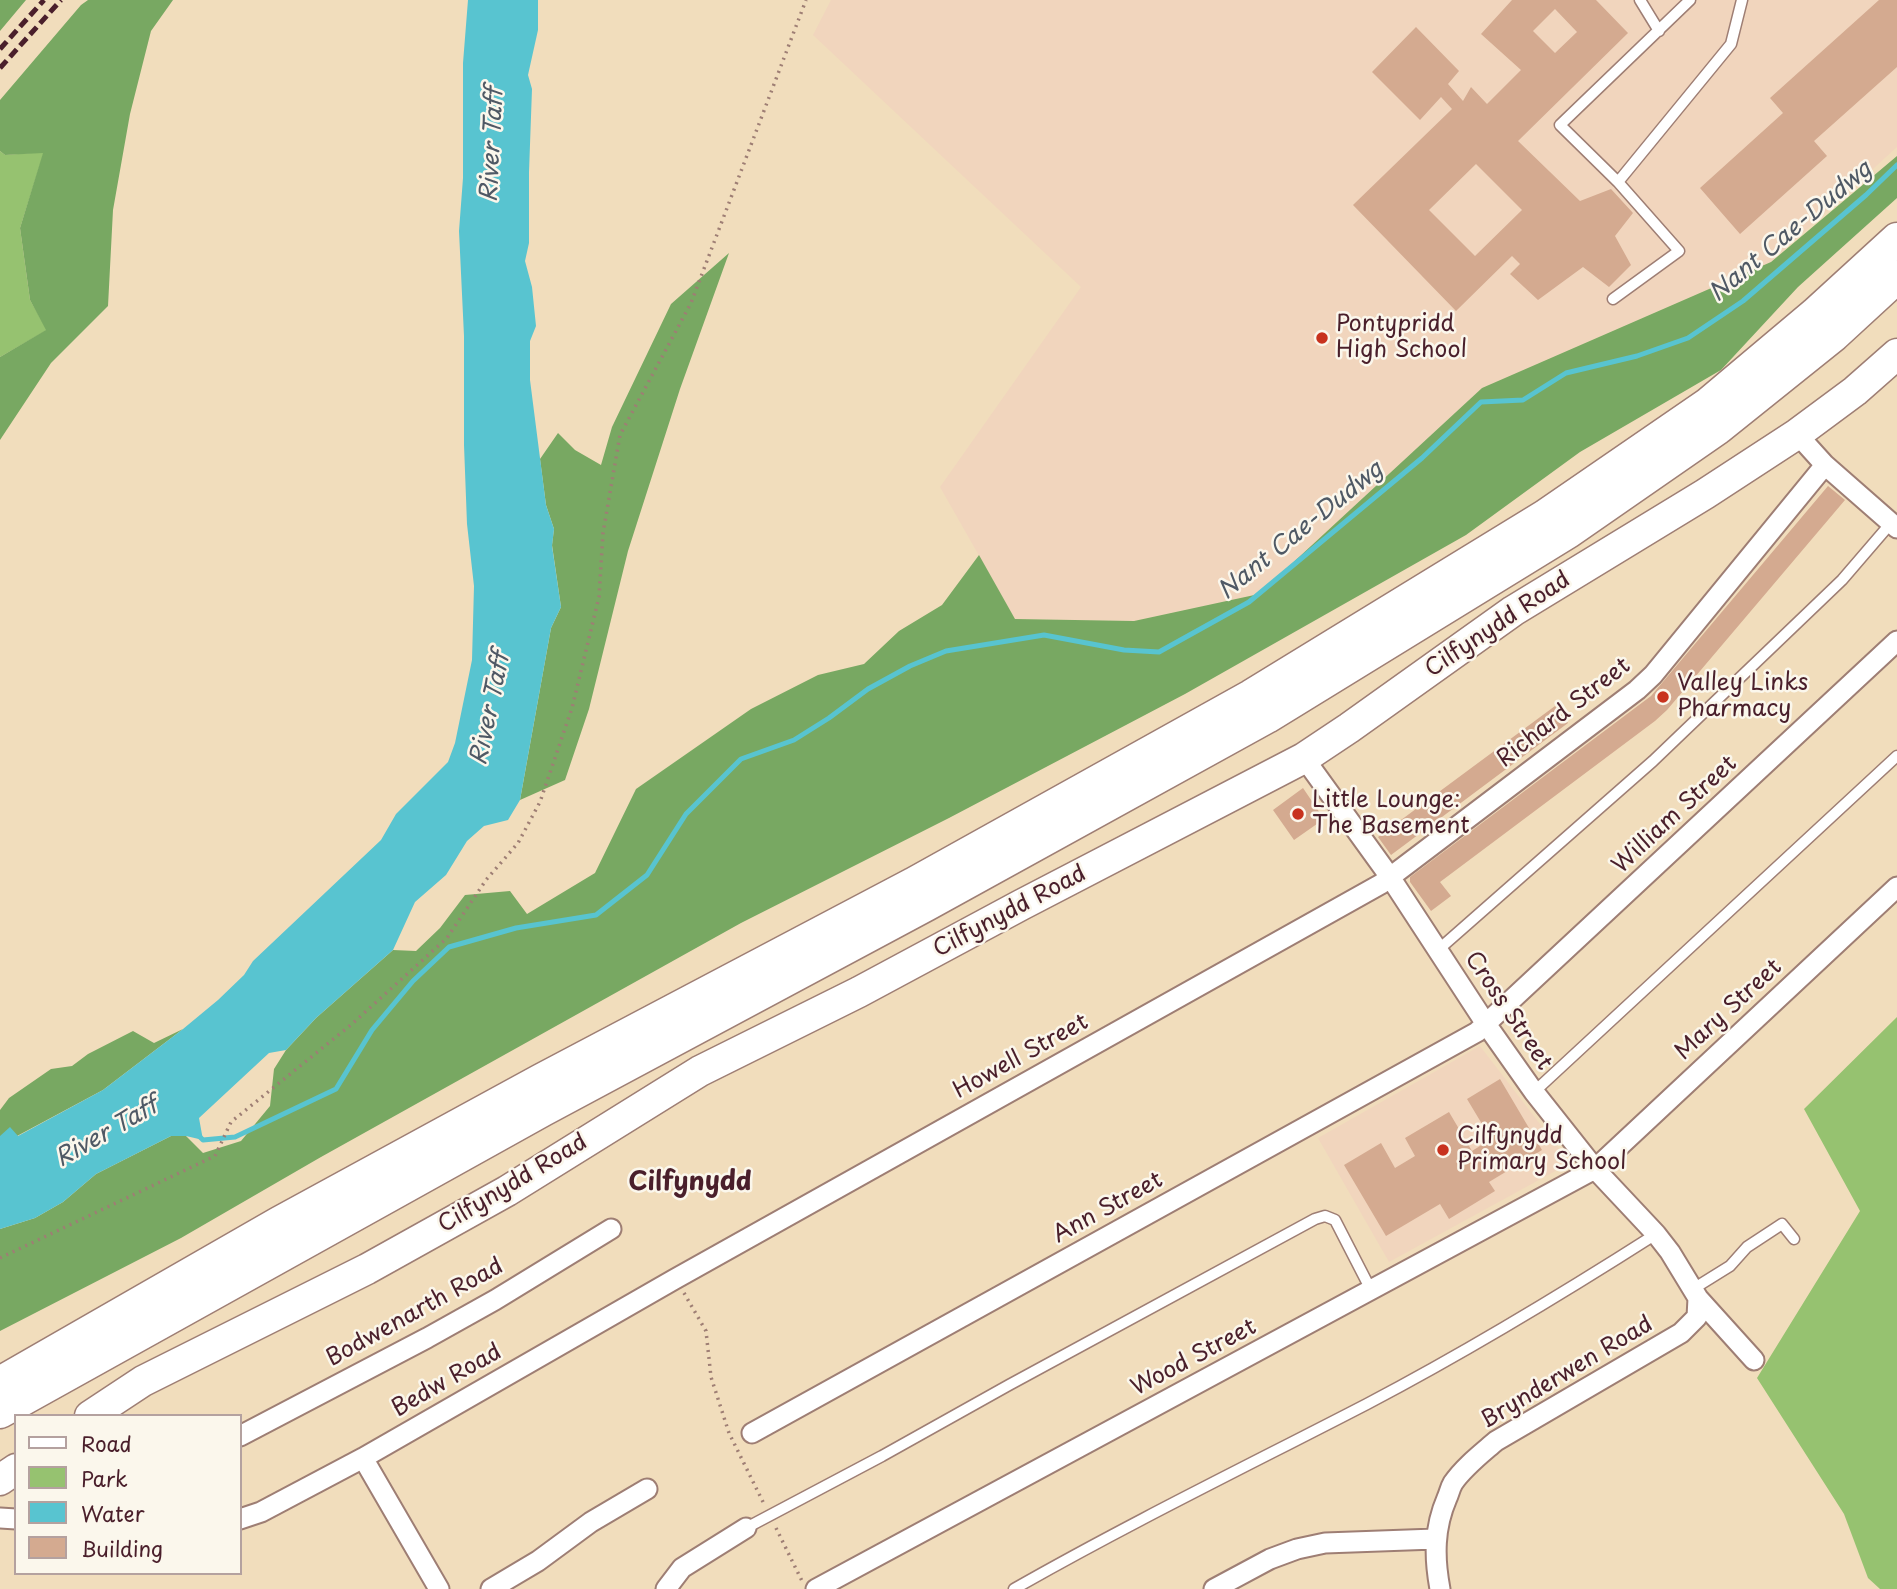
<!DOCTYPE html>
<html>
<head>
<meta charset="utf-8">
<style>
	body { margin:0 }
	#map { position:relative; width:1897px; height:1589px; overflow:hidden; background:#f1ddbc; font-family:"Playpen Sans",sans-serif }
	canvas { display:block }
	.legend { position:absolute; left:14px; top:1414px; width:228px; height:161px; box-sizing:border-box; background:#fbf7ec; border:2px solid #b4a19f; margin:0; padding:9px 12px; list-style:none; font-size:21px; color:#4a1f2b }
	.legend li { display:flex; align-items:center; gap:14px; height:35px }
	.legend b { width:35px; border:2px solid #b4a19f }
</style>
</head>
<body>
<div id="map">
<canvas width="1897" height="1589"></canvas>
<ul class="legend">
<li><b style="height:9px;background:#fff"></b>Road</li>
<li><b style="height:19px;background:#96c270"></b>Park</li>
<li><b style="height:19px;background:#58c4d0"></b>Water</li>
<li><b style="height:19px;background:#d4aa90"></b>Building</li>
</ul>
</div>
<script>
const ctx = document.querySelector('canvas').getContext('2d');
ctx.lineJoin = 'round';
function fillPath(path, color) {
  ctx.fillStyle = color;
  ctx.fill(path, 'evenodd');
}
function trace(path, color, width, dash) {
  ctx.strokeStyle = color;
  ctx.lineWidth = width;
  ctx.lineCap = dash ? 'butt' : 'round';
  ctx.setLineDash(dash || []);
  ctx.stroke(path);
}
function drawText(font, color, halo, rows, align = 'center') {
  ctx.font = font + ' "Playpen Sans",sans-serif';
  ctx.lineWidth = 5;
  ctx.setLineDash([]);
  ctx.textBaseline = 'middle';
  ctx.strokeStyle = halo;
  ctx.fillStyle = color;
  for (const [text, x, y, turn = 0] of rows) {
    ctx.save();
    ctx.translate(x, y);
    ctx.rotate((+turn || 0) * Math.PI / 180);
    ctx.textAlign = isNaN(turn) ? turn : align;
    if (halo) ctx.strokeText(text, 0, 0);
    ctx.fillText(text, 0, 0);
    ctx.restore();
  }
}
fillPath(new Path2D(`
	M 831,0 L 1897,0 L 1897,147 L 1771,262 L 1482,388 L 1259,594 L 1134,621 L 1015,619 L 940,487 L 1081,287 L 813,35 Z
	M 1480,1046 L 1570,1163 L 1389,1262 L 1318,1138 Z`), '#f1d5bd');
fillPath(new Path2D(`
	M 0,151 L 5,155 L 44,152 L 20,228 L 30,300 L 47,330 L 0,357 Z
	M 1897,1017 L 1897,1589 L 1880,1589 L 1868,1578 L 1844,1514 L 1757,1378 L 1860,1211 L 1804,1109 Z`), '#96c270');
fillPath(new Path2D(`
	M 0,0 L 26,0 L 0,31 Z
	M 88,0 L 173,0 L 151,31 L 130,114 L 113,210 L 108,306 L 51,363 L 0,440 L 0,357 L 46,330 L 30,300 L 20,228 L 43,153 L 5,155 L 0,151 L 0,100 L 81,5 Z
	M 1897,156 L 1897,198 L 1798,287 L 1721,370 L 1580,452 L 1466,535 L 1185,694 L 949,818 L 741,923 L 321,1157 L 181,1238 L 0,1331 L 0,1229 L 35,1218 L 63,1202 L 96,1174 L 171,1136 L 186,1136 L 203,1153 L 241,1141 L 270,1106 L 274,1069 L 286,1050 L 316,1018 L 393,950 L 416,951 L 440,928 L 465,895 L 510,891 L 527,914 L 595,873 L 636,789 L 751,709 L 818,675 L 864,664 L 899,631 L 942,605 L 979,555 L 1015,619 L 1134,621 L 1259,594 L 1482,388 L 1771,262 Z
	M 729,253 L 680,389 L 628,551 L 589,709 L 565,780 L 520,800 L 551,628 L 561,607 L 552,545 L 554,529 L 546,505 L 540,459 L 558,433 L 575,450 L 601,465 L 612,427 L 671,304 Z
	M 183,1029 L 103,1090 L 17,1136 L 0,1136 L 0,1110 L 9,1098 L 51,1069 L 72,1066 L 88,1054 L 133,1031 L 154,1043 Z`), '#78a862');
fillPath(new Path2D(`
	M 468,0 L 538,0 L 538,30 L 528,75 L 532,89 L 529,172 L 529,243 L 525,261 L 532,287 L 536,326 L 530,341 L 530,380 L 546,505 L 554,529 L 552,546 L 561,607 L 551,628 L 520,800 L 508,820 L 484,826 L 467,841 L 446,875 L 415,902 L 393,950 L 316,1018 L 286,1050 L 269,1053 L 199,1118 L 203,1140 L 186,1136 L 171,1136 L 96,1174 L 63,1202 L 35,1218 L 0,1229 L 0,1136 L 10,1127 L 18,1136 L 103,1090 L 183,1029 L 218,1000 L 244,975 L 253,961 L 381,840 L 396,814 L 448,762 L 455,743 L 472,660 L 474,586 L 467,524 L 464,445 L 464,336 L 459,231 L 463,178 L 463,63 Z`), '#58c4d0');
trace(new Path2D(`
	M 199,1136 L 203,1140 L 235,1137 L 336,1089 L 372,1030 L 413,981 L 449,947 L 516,928 L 596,915 L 647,875 L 686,814 L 741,759 L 794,740 L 829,718 L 868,689 L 910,666 L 946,651 L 1044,635 L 1124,650 L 1159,652 L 1249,602 L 1422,458 L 1481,402 L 1523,400 L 1566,373 L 1637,356 L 1688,338 L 1743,301 L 1866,195 L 1897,165`), '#58c4d0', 5);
fillPath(new Path2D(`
	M 1512,0 L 1596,0 L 1628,33 L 1518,141 L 1580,201 L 1611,189 L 1633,213 L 1615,236 L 1631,265 L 1609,287 L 1583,267 L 1538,300 L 1510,274 L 1520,264 L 1512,256 L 1456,311 L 1353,205 L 1452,109 L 1441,97 L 1420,120 L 1372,72 L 1416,27 L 1459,71 L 1448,84 L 1463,101 L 1471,87 L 1487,104 L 1521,70 L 1481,34 ZM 1555,9 L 1577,32 L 1555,53 L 1533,31 ZM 1476,164 L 1522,210 L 1475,256 L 1429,210 Z
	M 1879,0 L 1897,0 L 1897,67 L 1814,141 L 1827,156 L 1740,234 L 1700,188 L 1783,113 L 1770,98 Z
	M 1828,486 L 1845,500 L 1667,710 L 1655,721 L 1440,882 L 1451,896 L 1431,911 L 1410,882 L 1410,877 L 1651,696 Z
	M 1555,706 L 1568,723 L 1391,855 L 1378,837 Z
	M 1303,788 L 1324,819 L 1294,840 L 1273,810 Z
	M 1500,1079 L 1542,1150 L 1489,1182 L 1495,1191 L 1449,1219 L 1440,1204 L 1386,1236 L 1344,1165 L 1381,1143 L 1395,1168 L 1415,1156 L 1405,1138 L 1449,1112 L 1472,1151 L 1491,1139 L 1467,1099 Z`), '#d4aa90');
const service = new Path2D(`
	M 1640,0 L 1659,31
	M 1618,182 L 1731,44 L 1742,0
	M 1613,299 L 1679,251 L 1618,182 L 1560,125 L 1690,0
	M 1438,950 L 1653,761 L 1842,580 L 1891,523
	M 1534,1092 L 1897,756
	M 1693,1289 L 1730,1266 L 1747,1247 L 1782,1224 L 1794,1239
	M 746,1528 L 882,1456 L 1009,1385 L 1315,1219 L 1325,1216 L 1335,1220 L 1371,1290
	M 1014,1589 C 1130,1523 1249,1465 1367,1404 C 1466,1352 1562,1294 1656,1234`);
const minor = new Path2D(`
	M 1797,434 L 1825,465 L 1897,528
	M 1304,758 L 1390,877 L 1486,1024 L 1534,1092 L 1595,1169 L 1656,1234 L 1670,1252 L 1698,1298 L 1697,1317 L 1681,1333 L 1496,1441 C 1481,1454 1464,1467 1453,1483 C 1450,1488 1449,1494 1447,1498 C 1434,1528 1434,1557 1440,1589
	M 1698,1298 L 1754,1360
	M 752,1433 L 1477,1032 L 1897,641
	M 240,1436 L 427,1338 L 495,1300 L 611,1229
	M 363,1458 L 439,1589
	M 0,1518 L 16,1519
	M 240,1519 L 261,1512 L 363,1458 L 675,1279 L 1381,884 L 1637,690 L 1653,675 L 1825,465
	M 491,1589 L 538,1561 L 591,1522 L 647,1489
	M 666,1589 L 682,1568 L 746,1528
	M 816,1589 L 1595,1169 L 1897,887
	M 1214,1589 L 1270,1559 L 1297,1549 L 1325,1543 L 1435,1539`);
const primary = new Path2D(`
	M 90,1416 L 143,1381 L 367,1269 L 507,1191 L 700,1071 L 859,992 L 1021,905 L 1304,758 L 1349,728 L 1513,611 L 1705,494 L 1797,434 L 1855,391 L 1897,354
	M 0,1480 L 16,1469`);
const trunk = new Path2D(`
	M 0,1383 L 279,1223 L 541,1080 L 913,884 L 1251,696 L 1545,516 L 1708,404 L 1815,314 L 1897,239
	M 0,1412 L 543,1110 L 926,905 L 1267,717 L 1568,532 L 1718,428 L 1834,335 L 1897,277`);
trace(service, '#9e7e74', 13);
trace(minor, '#9e7e74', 23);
trace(primary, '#9e7e74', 33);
trace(trunk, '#9e7e74', 35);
trace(new Path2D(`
	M 0,1258 L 215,1156 L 231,1122 L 352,1024 L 447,938 L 486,880 L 518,843 L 540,802 L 572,708 L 599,597 L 603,533 L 620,435 L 691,303 L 806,0
	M 684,1293 L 706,1331 L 711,1377 L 729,1433 L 765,1506
	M 776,1528 L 802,1581`), '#9e7e74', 3.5, [2, 5]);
trace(service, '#fff', 10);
trace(minor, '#fff', 19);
trace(primary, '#fff', 30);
trace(trunk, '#fff', 32);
trace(new Path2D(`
	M 0,49 L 44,0
	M 0,68 L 61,0`), '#4a1f2b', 5, [10, 5]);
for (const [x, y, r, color] of [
	[1322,338,7,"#c8321e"],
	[1663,697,7,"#c8321e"],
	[1298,814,7,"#c8321e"],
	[1443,1150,7,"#c8321e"]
]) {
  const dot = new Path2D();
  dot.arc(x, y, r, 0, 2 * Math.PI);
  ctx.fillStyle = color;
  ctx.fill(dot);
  trace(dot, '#fbf7ec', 2.5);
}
drawText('23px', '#4a1f2b', '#fbf7ec', [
	["Pontypridd",1336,325],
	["High School",1336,351],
	["Valley Links",1677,684],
	["Pharmacy",1677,710],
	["Little Lounge:",1312,801],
	["The Basement",1312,827],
	["Cilfynydd",1457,1137],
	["Primary School",1457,1163]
], 'left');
drawText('23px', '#4a1f2b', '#fbf7ec', [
	["Cilfynydd Road",1498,625,-34],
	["Richard Street",1564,713,-38],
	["William Street",1675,815,-43],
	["Cilfynydd Road",1010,912,-28],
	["Mary Street",1729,1010,-43],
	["Cross Street",1508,1011,56],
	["Howell Street",1021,1057,-29],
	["Cilfynydd Road",513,1184,-31],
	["Ann Street",1108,1208,-29],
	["Bodwenarth Road",415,1313,-29],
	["Wood Street",1194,1358,-28],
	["Brynderwen Road",1567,1373,-31],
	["Bedw Road",447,1381,-30]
]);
drawText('italic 24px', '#4f5965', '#fbf7ec', [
	["River Taff",493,145,-87],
	["Nant Cae-Dudwg",1791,232,-40],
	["Nant Cae-Dudwg",1301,531,-39],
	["River Taff",491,709,-78],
	["River Taff",107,1133,-30]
]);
drawText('bold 26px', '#4a1f2b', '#fbf7ec', [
	["Cilfynydd",690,1183]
]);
</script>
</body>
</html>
